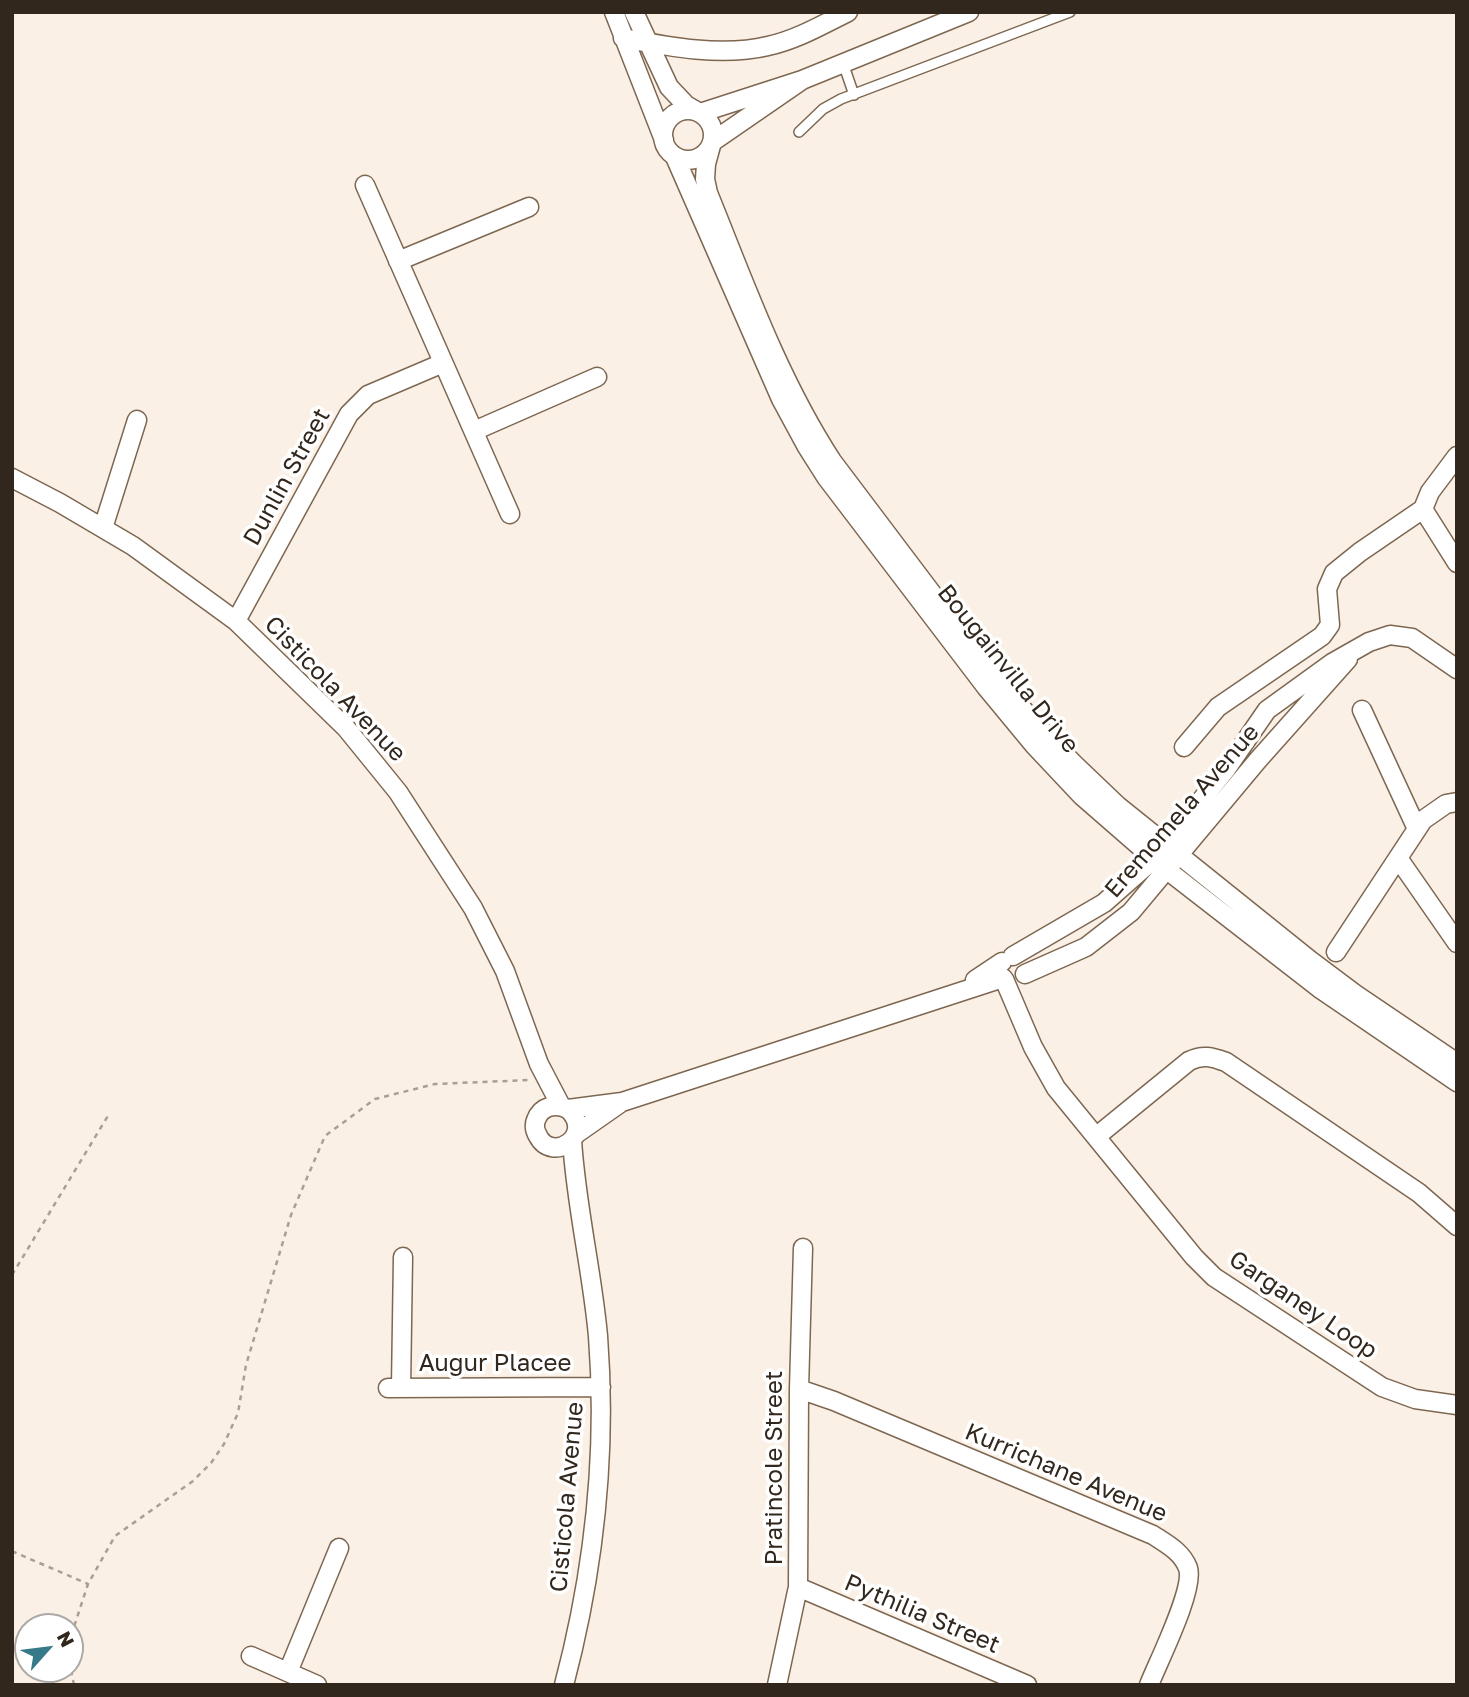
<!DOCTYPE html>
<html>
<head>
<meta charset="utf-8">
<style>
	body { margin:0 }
	#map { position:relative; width:1469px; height:1697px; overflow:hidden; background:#fbf0e6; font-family:"Golos Text",sans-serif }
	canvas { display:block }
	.frame { position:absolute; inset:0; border:14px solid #31271d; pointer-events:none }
	.north { position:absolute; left:14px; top:1613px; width:70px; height:70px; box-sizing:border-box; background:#fff; border:2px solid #ada9a5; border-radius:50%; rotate:62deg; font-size:19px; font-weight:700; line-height:28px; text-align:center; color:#31271d }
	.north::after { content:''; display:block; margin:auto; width:24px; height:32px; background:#367989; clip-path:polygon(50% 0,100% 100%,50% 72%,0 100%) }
</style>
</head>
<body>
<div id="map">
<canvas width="1469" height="1697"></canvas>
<div class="frame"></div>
<div class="north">N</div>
</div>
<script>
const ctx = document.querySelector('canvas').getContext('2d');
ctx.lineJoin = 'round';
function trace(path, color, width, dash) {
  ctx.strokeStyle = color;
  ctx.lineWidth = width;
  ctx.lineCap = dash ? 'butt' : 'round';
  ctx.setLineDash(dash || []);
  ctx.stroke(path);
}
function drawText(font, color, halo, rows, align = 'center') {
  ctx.font = font + ' "Golos Text",sans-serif';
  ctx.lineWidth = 7;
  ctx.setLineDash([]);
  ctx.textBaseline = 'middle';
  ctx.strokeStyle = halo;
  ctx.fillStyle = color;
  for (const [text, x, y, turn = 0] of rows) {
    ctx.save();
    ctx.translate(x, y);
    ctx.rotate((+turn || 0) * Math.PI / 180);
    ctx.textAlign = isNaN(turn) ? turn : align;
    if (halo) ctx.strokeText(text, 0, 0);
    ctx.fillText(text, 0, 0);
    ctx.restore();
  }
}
const lane = new Path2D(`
	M 843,63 L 854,95
	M 799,132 L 823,109 L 841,99 L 1070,12`);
const street = new Path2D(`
	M 614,12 L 664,140
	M 634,12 L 669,87 L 686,105 L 700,113 L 802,80 L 969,12
	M 623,38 C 670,47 722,57 768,46 C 796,40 822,25 848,12
	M 802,80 L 712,142 L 706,164 L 705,179 L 708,193 C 745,284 778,378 832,461 L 992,673 L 1038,727 L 1074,764 L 1118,806 L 1311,961 L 1355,994 L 1457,1063
	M663 135a25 25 0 1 1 50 0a25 25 0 1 1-50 0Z
	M 675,157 L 781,399 L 807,447 L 826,477 L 986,687 L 1034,745 L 1082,796 L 1167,870 L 1319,988 L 1457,1082
	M 365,185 L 510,514
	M 398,261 L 529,207
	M 474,431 L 597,377
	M 12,478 L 60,503 L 133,546 L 236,621 L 346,728 L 398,792 L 473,908 L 505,971 L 539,1064 L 561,1106
	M 1423,509 L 1457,563
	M 103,528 L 137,420
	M 236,621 L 349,414 L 368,395 L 443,363
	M 1362,710 L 1417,829
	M 1184,747 L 1218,707 L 1322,636 L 1330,625 L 1327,589 L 1334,573 L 1360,552 L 1423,509 L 1430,492 L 1457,456
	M 1398,858 L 1457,943
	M 1336,952 L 1423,820 L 1446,804 L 1457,802
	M 1013,956 L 1104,903 L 1154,859 L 1227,768 L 1267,710 L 1332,663 L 1369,642 L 1390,635 L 1412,638 L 1457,669
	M 1025,974 L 1086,947 L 1131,912 L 1258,760 L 1348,659
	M 1004,979 L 1033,1047 L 1056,1088 L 1194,1257 L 1214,1277 L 1382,1387 L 1415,1399 L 1457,1405
	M 975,980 L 1002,962
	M 568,1109 C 596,1135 552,1164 538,1136 C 535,1131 534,1125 536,1120 C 541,1106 555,1103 568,1109 L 622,1102 L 1003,978
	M 576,1134 L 619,1104
	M 1097,1136 L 1189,1061 C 1203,1054 1212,1057 1226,1062 L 1419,1193 L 1457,1226
	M 388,1388 L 601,1387
	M 401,1388 L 403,1257
	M 799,1389 L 834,1401 L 1153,1535 C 1167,1544 1182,1552 1188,1568 C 1195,1589 1158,1662 1149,1685
	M 798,1587 L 1027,1685
	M 251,1656 L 317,1685
	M 288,1672 L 339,1548
	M 564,1685 C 594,1571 607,1453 598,1336 C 592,1270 576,1206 572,1140
	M 777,1685 L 798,1587 L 799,1389 L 803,1248`);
trace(lane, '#7e6750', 12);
trace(street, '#7e6750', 21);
trace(new Path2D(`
	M 12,1275 L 109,1114
	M 12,1553 L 14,1552 L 88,1584
	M 74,1685 L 70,1665 L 71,1636 L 88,1584 L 115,1536 L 193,1481 L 211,1463 L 224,1444 L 238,1413 L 246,1365 L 291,1215 L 325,1136 L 375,1099 L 435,1084 L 529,1080`), '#aa9f95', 2.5, [5, 5]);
trace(lane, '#fff', 9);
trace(street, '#fff', 18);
drawText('24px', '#31271d', '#fff', [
	["Dunlin Street",287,477,-61],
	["Bougainvilla Drive",1008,669,51],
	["Cisticola Avenue",335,689,46],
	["Eremomela Avenue",1182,811,-49],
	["Garganey Loop",1303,1305,34],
	["Augur Placee",495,1363],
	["Pratincole Street",774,1468,-90],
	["Kurrichane Avenue",1066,1473,23],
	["Cisticola Avenue",567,1497,-85],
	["Pythilia Street",922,1614,23]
]);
</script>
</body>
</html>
